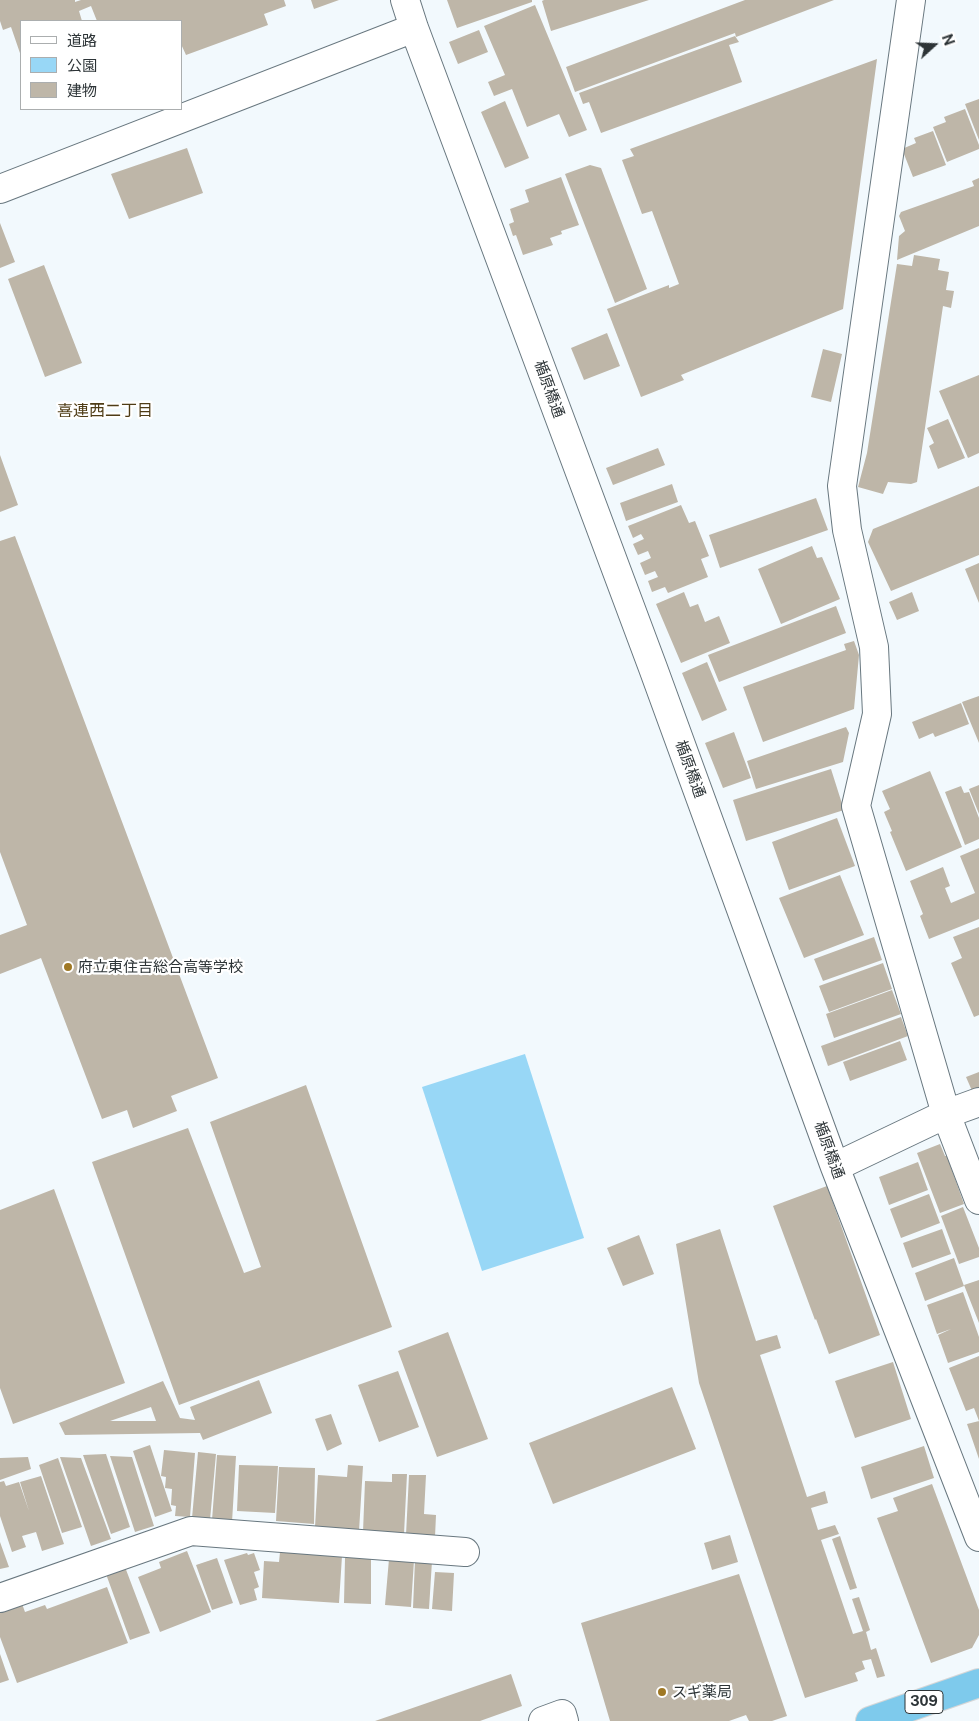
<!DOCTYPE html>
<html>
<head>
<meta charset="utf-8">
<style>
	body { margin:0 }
	#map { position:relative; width:979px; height:1721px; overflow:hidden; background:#f2f9fd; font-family:"Public Sans","Noto Sans JP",sans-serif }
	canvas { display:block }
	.legend { position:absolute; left:20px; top:20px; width:162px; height:90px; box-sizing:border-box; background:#fff; border:1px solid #abaeaf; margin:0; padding:6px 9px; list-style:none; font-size:15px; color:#2d3437 }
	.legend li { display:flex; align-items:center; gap:10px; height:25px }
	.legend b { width:25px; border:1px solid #abaeaf }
	.north { position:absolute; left:909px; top:20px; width:50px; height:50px; -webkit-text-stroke:4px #fff; paint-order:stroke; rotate:70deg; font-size:14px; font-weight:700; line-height:20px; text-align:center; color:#2d3437 }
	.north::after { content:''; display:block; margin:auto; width:18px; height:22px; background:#2d3437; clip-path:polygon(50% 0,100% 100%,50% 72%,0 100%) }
</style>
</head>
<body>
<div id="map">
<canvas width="979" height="1721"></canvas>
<ul class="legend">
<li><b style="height:6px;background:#fff"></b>道路</li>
<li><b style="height:14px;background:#98d7f6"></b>公園</li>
<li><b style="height:14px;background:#beb6a8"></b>建物</li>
</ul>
<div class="north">N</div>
</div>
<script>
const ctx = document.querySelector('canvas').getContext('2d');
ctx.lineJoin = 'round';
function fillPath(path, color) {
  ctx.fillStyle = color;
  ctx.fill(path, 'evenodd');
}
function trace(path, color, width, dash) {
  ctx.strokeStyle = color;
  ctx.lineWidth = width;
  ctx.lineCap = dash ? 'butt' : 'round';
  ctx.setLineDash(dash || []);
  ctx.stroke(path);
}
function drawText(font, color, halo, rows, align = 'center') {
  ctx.font = font + ' "Public Sans","Noto Sans JP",sans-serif';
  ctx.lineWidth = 4.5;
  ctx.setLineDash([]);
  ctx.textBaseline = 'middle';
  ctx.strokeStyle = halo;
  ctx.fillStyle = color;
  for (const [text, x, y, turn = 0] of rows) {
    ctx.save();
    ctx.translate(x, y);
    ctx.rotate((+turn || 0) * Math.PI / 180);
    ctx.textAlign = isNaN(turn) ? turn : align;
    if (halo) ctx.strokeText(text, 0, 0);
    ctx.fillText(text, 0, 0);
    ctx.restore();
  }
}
fillPath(new Path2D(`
	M 525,1054 L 584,1238 L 482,1271 L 422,1087 Z`), '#98d7f6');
fillPath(new Path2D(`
	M 0,0 L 75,0 L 75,2 L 81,0 L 284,0 L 286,6 L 264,14 L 268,25 L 186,55 L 181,44 L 181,21 L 97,21 L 91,6 L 79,11 L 82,21 L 21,21 L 21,56 L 11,27 L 3,30 L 0,21 Z
	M 311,0 L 339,0 L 314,9 Z
	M 447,0 L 532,0 L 532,2 L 457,28 Z
	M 544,0 L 649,0 L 551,31 L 542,1 Z
	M 745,0 L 834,0 L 736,37 L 735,33 L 575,92 L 566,67 Z
	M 535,5 L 587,130 L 569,137 L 559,114 L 527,127 L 512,89 L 494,96 L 488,82 L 505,75 L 484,26 Z
	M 479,30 L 488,52 L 458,64 L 449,42 Z
	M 735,36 L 739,42 L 729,45 L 742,82 L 601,133 L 589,102 L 583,104 L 579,93 Z
	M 877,59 L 843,309 L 681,375 L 684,380 L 641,397 L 607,309 L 669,285 L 669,288 L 679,284 L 652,211 L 642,214 L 622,160 L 634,156 L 630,149 Z
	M 979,99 L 979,140 L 965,104 Z
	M 505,101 L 529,158 L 505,168 L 481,112 Z
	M 965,109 L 979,145 L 979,149 L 947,162 L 933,127 L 946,122 L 944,117 Z
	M 933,131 L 946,165 L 913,177 L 902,149 L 916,143 L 914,138 Z
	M 187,148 L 203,193 L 129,219 L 111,174 Z
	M 590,165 L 601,168 L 647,289 L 615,303 L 565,174 Z
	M 561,177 L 579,225 L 561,231 L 562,234 L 550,238 L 553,245 L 523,255 L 516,235 L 513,236 L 509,224 L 514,222 L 510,209 L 529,202 L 525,190 Z
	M 979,178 L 979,226 L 897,260 L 899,236 L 905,231 L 899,216 L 901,212 L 974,186 L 972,181 Z
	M 0,223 L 15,262 L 0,268 Z
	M 914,255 L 940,259 L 938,270 L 949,272 L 946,290 L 954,291 L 951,308 L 943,306 L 917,482 L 911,484 L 888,482 L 883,494 L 858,487 L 867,453 L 897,264 L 912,266 Z
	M 44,265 L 82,363 L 45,377 L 8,279 Z
	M 607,333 L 620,366 L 584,380 L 571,348 Z
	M 823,349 L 842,354 L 831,402 L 811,397 Z
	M 979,375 L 979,453 L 968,458 L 939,391 Z
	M 948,419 L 965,458 L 938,469 L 929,446 L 934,443 L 927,428 Z
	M 658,448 L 665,465 L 613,485 L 606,468 Z
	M 0,455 L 18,505 L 0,512 Z
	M 672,484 L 678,502 L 626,521 L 620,503 Z
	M 979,486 L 979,555 L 891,591 L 868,542 L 873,529 Z
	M 816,498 L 828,530 L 720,568 L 709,535 Z
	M 681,505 L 689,523 L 695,521 L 709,556 L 701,559 L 708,577 L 668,593 L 665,587 L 652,592 L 648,581 L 658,577 L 655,571 L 645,575 L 640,563 L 651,558 L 648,551 L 638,555 L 633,544 L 644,539 L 641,534 L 633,538 L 628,526 Z
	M 15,536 L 218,1078 L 171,1096 L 177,1111 L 133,1128 L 127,1110 L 102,1119 L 41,958 L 0,974 L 0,935 L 27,925 L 0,852 L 0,541 Z
	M 812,546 L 817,558 L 822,557 L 840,599 L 781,624 L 758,569 Z
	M 979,563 L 979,603 L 965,569 Z
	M 684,592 L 690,607 L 698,604 L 705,622 L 719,616 L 730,643 L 681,663 L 656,604 Z
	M 912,592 L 919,611 L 897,620 L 889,602 Z
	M 836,606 L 846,633 L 719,682 L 708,655 Z
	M 854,641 L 859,655 L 854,709 L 763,742 L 743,687 L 846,650 L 844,644 Z
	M 707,662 L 727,710 L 702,721 L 682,673 Z
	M 979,696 L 979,743 L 962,702 Z
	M 961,703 L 969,724 L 935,737 L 933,733 L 919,739 L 912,722 Z
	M 846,727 L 849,733 L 843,762 L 756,789 L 747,761 Z
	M 734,732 L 751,778 L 723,788 L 705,743 Z
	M 831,769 L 844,810 L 746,841 L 733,800 Z
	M 930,771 L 962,847 L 906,871 L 890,832 L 892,831 L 884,812 L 890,809 L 882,791 Z
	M 979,785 L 979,814 L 969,789 Z
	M 961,786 L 964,793 L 969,792 L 979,818 L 979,839 L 965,845 L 945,792 Z
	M 837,818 L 855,866 L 789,890 L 772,842 Z
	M 979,848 L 979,919 L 929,939 L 920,916 L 923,914 L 910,881 L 943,867 L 950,886 L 945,888 L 951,903 L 975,893 L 960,856 Z
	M 840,875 L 864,935 L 804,958 L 779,898 Z
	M 979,927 L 979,1015 L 974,1017 L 951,963 L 962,958 L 953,937 Z
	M 874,937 L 882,960 L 823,981 L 814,959 Z
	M 883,963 L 892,989 L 829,1012 L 819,986 Z
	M 892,990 L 901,1014 L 834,1038 L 826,1014 Z
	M 901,1017 L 908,1036 L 828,1066 L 821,1046 Z
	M 900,1041 L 907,1060 L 850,1081 L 843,1062 Z
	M 979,1072 L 979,1090 L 973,1093 L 966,1077 Z
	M 306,1085 L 392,1327 L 179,1405 L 92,1162 L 188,1128 L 244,1273 L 261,1267 L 210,1122 Z
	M 940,1144 L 945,1156 L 947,1156 L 964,1204 L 940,1213 L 917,1153 Z
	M 918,1162 L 928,1190 L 889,1205 L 879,1177 Z
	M 827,1186 L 880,1335 L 829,1354 L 816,1319 L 815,1320 L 773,1206 Z
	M 54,1189 L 125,1383 L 13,1424 L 0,1388 L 0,1210 Z
	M 929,1194 L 940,1223 L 901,1238 L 890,1209 Z
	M 963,1207 L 979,1248 L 979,1257 L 959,1264 L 941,1216 Z
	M 720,1229 L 756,1341 L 777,1335 L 781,1348 L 760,1355 L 807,1497 L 825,1491 L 828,1503 L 811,1508 L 818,1530 L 835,1525 L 839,1534 L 821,1540 L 853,1634 L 863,1631 L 852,1599 L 859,1597 L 870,1630 L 866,1632 L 871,1650 L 876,1648 L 885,1676 L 877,1678 L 871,1659 L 862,1661 L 865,1669 L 855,1673 L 858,1681 L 805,1698 L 699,1383 L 676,1244 Z
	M 942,1229 L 951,1254 L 912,1268 L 903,1243 Z
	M 639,1235 L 654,1274 L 623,1286 L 607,1248 Z
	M 954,1258 L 964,1286 L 925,1301 L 915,1273 Z
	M 979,1280 L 979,1323 L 964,1285 Z
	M 963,1292 L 979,1337 L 979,1352 L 948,1363 L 938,1335 L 951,1329 L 937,1334 L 927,1305 Z
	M 448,1332 L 488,1439 L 437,1457 L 398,1351 Z
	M 979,1356 L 979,1459 L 967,1424 L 979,1421 L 974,1408 L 966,1411 L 949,1368 Z
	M 893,1362 L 911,1419 L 855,1438 L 835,1381 Z
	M 398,1371 L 419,1427 L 379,1442 L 358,1385 Z
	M 259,1380 L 272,1413 L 203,1440 L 200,1433 L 65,1435 L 59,1423 L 163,1381 L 180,1418 L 195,1420 L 190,1407 ZM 151,1407 L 156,1421 L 110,1421 Z
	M 672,1387 L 696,1449 L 553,1504 L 529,1443 Z
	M 331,1414 L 342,1444 L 327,1451 L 315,1419 Z
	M 150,1445 L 172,1511 L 155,1517 L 133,1451 Z
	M 924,1446 L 934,1478 L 871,1499 L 861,1467 Z
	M 164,1450 L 195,1453 L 190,1517 L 175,1516 L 176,1506 L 171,1505 L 172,1489 L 165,1488 L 166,1477 L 161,1476 Z
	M 198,1452 L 216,1454 L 210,1520 L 192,1518 Z
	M 106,1454 L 130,1527 L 111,1534 L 83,1455 Z
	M 217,1455 L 236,1456 L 232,1522 L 212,1520 Z
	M 110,1456 L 132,1457 L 154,1526 L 135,1532 Z
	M 28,1457 L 31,1469 L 0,1480 L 0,1458 Z
	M 60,1457 L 81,1458 L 111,1539 L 91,1546 Z
	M 58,1458 L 82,1527 L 62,1533 L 39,1465 Z
	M 239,1465 L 278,1466 L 275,1513 L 237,1511 Z
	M 348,1465 L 363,1466 L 359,1531 L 315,1527 L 318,1475 L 347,1477 Z
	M 279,1467 L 315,1468 L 314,1524 L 276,1521 Z
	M 392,1474 L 407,1474 L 404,1534 L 363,1532 L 365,1481 L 392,1482 Z
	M 409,1475 L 426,1475 L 424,1514 L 436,1515 L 435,1537 L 406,1535 Z
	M 41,1476 L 64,1544 L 42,1551 L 36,1532 L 22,1536 L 26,1547 L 12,1552 L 0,1516 L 0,1482 L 4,1481 L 6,1486 L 19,1482 L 29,1511 L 20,1482 Z
	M 932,1484 L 979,1610 L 979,1635 L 972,1648 L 931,1663 L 877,1518 L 898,1511 L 893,1498 Z
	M 730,1535 L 738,1562 L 712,1570 L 704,1543 Z
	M 840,1536 L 857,1588 L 850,1590 L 832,1539 Z
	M 0,1542 L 9,1567 L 0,1569 Z
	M 187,1551 L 211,1612 L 160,1632 L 138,1577 L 161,1568 L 159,1562 Z
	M 280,1552 L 342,1556 L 339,1603 L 262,1598 L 264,1561 L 279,1562 Z
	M 247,1553 L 248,1555 L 254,1553 L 260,1570 L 254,1572 L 259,1587 L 254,1589 L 257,1600 L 240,1605 L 224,1560 Z
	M 217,1558 L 233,1603 L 212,1610 L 196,1565 Z
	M 345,1558 L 371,1558 L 371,1604 L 344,1603 Z
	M 389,1559 L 414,1560 L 411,1607 L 385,1605 Z
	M 415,1560 L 432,1561 L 429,1609 L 413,1608 Z
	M 125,1567 L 150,1633 L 130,1640 L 106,1574 Z
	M 435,1572 L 454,1573 L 452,1611 L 432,1609 Z
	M 739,1574 L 787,1716 L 772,1721 L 749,1721 L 746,1715 L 729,1721 L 610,1721 L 581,1623 Z
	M 107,1587 L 128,1643 L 17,1683 L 0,1637 L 0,1609 L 21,1601 L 25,1612 L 45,1605 L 47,1609 Z
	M 0,1654 L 9,1680 L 0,1683 Z
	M 511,1674 L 522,1706 L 480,1721 L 375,1721 Z`), '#beb6a8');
const minor = new Path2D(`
	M 405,0 L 414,28 L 653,668 L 835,1167 L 979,1537
	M 911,0 L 842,486 L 847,530 L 874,647 L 877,714 L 856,806 L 946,1114 L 979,1200
	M 0,189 L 414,28
	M 835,1167 L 946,1114 L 979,1102
	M 0,1598 L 191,1531 L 465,1552
	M 543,1721 L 562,1714 L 564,1721`);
const trunk = new Path2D(`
	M 870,1721 L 979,1683`);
trace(minor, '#68777f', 30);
trace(trunk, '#d5d6d7', 30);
trace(minor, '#fff', 28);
trace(trunk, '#7ecaec', 28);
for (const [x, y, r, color] of [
	[68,967,5,"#9f7825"],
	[662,1692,5,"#9f7825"]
]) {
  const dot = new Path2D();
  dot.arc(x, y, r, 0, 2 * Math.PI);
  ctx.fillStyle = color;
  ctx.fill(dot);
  trace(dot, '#fff', 2);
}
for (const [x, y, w] of [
	[924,1702,38]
]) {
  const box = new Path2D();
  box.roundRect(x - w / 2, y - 11.5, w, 23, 4);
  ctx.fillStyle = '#fff';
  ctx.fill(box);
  trace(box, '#2d3437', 1);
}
drawText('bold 14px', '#2d3437', null, [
	["309",924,1702]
]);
drawText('15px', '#2d3437', '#fff', [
	["楯原橋通",549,389,70],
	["楯原橋通",690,769,70],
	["楯原橋通",829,1150,70]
]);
drawText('15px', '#2d3437', '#fff', [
	["府立東住吉総合高等学校",78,967],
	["スギ薬局",672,1692]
], 'left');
drawText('16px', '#4f3c16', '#fff', [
	["喜連西二丁目",105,411]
]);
</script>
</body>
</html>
